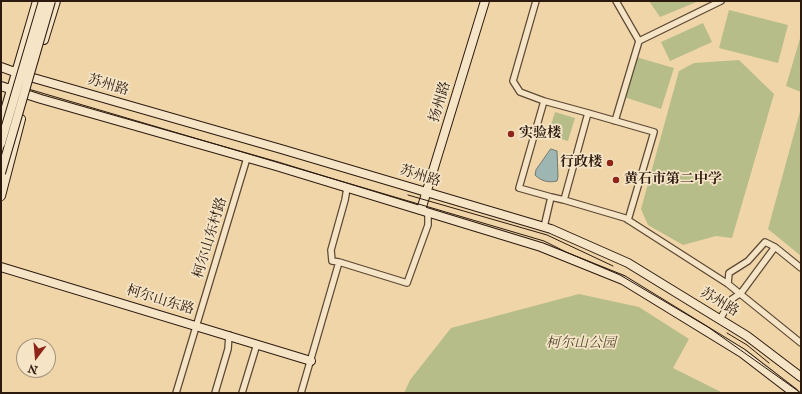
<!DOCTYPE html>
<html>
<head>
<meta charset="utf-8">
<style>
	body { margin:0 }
	#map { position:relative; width:802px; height:394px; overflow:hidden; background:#efd5a8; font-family:"IM FELL English",serif }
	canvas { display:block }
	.frame { position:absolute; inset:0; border:2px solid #2c1a0f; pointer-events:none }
	.north { position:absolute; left:16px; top:338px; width:40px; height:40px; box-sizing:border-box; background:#f5e4c6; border:1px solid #a5937d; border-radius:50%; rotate:196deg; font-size:11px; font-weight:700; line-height:16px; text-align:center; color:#2c1a0f }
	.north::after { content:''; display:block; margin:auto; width:14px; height:18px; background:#8f2418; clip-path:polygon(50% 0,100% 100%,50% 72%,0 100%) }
</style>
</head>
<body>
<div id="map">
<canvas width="802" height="394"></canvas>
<div class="frame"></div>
<div class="north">N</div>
</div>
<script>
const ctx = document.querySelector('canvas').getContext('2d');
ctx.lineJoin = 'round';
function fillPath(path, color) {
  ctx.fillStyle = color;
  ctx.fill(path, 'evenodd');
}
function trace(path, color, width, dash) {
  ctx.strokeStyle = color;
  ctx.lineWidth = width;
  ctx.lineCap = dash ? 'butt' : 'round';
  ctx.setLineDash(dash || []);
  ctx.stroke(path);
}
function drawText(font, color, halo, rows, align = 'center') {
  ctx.font = font + ' "IM FELL English","Noto Serif SC",serif';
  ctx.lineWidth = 3.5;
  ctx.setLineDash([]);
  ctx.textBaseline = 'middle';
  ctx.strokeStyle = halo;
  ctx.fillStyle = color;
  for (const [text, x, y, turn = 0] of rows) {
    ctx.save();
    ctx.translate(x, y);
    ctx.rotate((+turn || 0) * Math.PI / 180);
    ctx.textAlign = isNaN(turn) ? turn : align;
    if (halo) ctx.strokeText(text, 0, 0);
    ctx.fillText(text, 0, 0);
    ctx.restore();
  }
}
fillPath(new Path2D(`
	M 649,1 L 699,1 L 660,17 Z
	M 729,10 L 788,25 L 778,63 L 719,48 Z
	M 703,23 L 712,42 L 670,61 L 661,42 Z
	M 801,35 L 801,92 L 786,86 Z
	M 636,57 L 674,68 L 661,109 L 624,97 Z
	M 739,60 L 774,94 L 732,238 L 716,236 L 683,245 L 648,225 L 641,209 L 679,71 L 694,63 Z
	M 801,108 L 801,256 L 768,229 Z
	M 555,112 L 575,118 L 568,141 L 548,135 Z
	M 579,294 L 639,307 L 689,339 L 673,368 L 723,393 L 404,393 L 410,380 L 451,328 Z`), '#b7bd89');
const water = new Path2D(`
	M 551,149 L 557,151 L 558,177 L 557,181 C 548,183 541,181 535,175 L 536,170 Z`);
fillPath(water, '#9db6b2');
trace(water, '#707871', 1);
const street = new Path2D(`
	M 536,1 L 513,81 L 520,92 L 544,101
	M 616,1 L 639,41
	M 588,113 L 654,132 L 628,220
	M 615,121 L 639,41 L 721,1
	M 564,200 L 625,218 L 728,284 L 801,343
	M 544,227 L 551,197 L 564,200 L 588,113 L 544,101 L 519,188 L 551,197
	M 339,262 L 407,283 L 428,225 L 428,212
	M 728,284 L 729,273 L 748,261 L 765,242 L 775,247
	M 720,319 L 732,299 L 741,293 L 775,247 L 801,268
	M 176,393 L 247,158
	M 215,393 L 228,349 L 229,335
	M 242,393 L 257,344
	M 301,393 L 339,262 L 332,261 L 331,250 L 345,200 L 347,188`);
const secondary = new Path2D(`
	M 44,40 L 56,1
	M 1,67 L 23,75 L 281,149 L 551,229 L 628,263 L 747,336 L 801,377
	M 1,86 L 41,99 L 276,166 L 541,247 L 623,280 L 742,353 L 794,393
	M 1,124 L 37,1
	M 1,196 L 21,119
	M 421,210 L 485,1
	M 1,267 L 311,361`);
trace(street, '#5d4935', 8);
trace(secondary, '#2c1a0f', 10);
trace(street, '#f5e4c6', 5.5);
trace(secondary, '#f5e4c6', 8);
trace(new Path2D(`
	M 45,1 L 23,75 L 22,82 L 25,88 L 544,241 L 566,252 L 620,275 L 708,327 L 801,393
	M 408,195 L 547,235 L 613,266
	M 727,333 L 747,345 L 769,363`), '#2c1a0f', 1);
const secondaryBridge = new Path2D(`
	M 1,143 L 43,1
	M 1,173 L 51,1`);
trace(secondaryBridge, '#2c1a0f', 10, []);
trace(secondaryBridge, '#f5e4c6', 8);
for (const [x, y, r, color] of [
	[511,134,4,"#8f2418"],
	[610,163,4,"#8f2418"],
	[616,180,4,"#8f2418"]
]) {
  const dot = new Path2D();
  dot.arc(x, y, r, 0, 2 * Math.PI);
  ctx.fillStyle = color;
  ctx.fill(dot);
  trace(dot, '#f5e4c6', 1.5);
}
drawText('14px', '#2c1a0f', '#f5e4c6', [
	["苏州路",108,86,16],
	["扬州路",441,102,-73],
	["苏州路",420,177,17],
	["柯尔山东村路",211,238,-73],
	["柯尔山东路",160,301,17],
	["苏州路",719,303,31]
]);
drawText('bold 14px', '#2c1a0f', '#f5e4c6', [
	["实验楼",519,134],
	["行政楼",602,163,"right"],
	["黄石市第二中学",624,180]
], 'left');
drawText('italic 14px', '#564b34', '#f5e4c6', [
	["柯尔山公园",581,344]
]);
</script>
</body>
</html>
